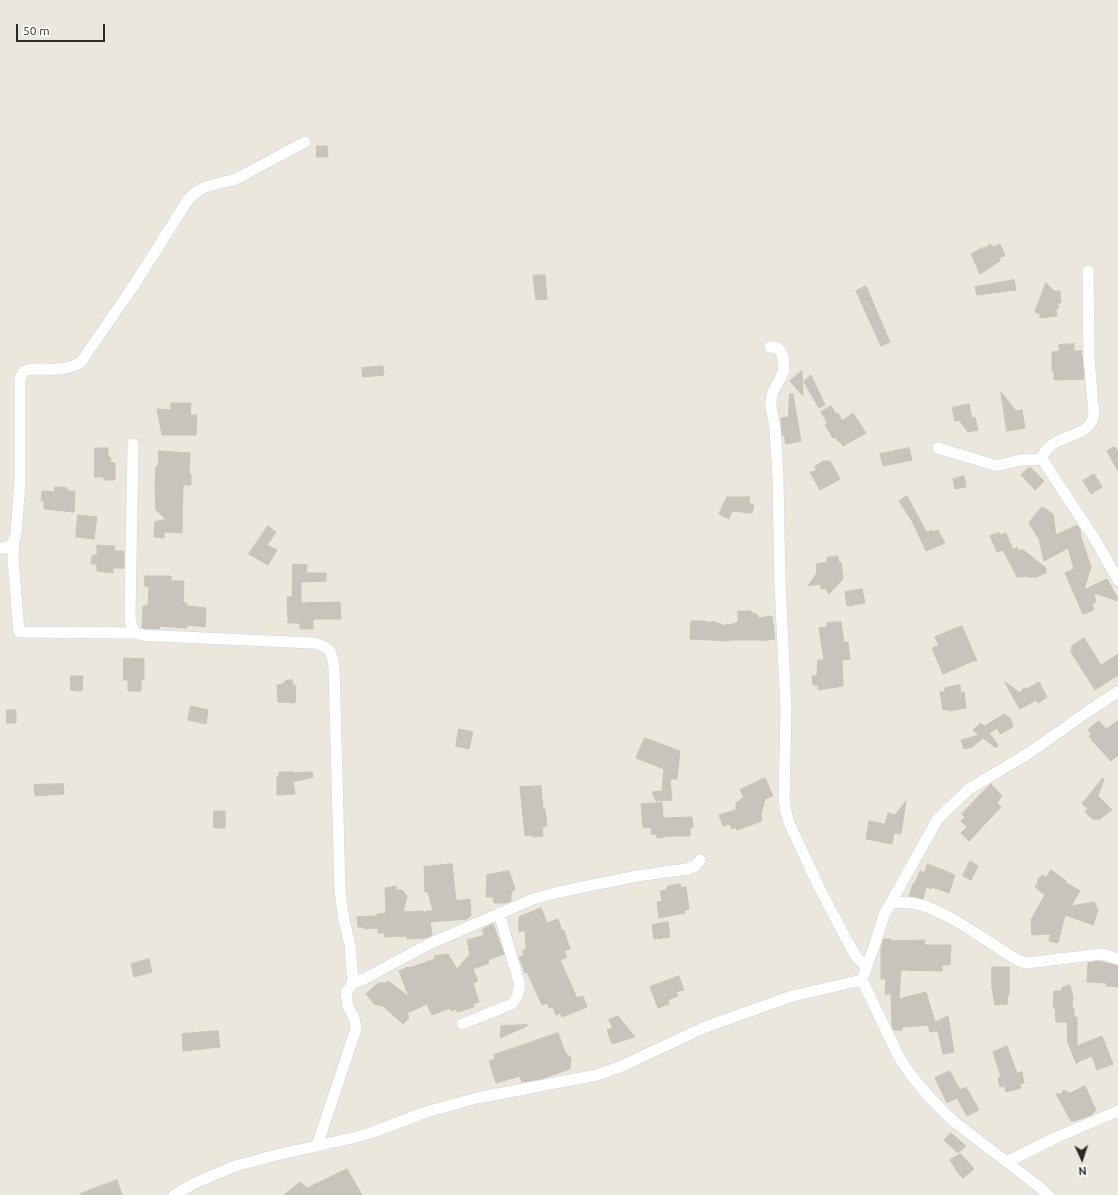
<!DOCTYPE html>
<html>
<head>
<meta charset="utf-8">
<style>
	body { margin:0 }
	#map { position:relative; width:1118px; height:1195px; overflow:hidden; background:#ece7dc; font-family:Ubuntu,sans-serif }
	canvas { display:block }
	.north { position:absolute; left:1062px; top:1139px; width:40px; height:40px; -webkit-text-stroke:3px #fff; paint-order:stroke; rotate:177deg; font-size:11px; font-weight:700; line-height:16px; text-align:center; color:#2a2a2a }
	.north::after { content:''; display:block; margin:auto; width:14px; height:18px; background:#2a2a2a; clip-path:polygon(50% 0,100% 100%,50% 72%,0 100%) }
	.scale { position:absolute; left:16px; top:24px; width:89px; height:18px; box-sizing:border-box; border:2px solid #2a2a2a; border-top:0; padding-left:5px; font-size:12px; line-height:14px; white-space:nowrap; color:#2a2a2a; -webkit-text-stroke:3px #fff; paint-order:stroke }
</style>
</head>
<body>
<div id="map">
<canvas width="1118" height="1195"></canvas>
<div class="north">N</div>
<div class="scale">50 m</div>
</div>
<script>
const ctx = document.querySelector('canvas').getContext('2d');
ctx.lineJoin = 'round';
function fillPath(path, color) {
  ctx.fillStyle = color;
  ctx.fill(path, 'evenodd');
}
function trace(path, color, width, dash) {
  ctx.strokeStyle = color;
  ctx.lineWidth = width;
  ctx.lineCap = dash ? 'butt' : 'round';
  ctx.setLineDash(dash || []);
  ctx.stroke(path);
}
const building = new Path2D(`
	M 317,146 L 327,146 L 328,157 L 317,157 Z
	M 990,244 L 993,247 L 1000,244 L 1005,256 L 1000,257 L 1000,261 L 980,274 L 971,254 L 982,248 L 987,247 Z
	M 545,275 L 547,299 L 536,300 L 533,276 Z
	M 1014,280 L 1016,290 L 977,295 L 975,287 Z
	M 1046,283 L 1054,291 L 1060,291 L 1061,303 L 1057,303 L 1059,308 L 1056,309 L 1057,316 L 1040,318 L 1040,314 L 1035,312 Z
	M 866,286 L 890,342 L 881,346 L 856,291 Z
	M 1074,344 L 1074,351 L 1082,351 L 1081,354 L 1082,355 L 1084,379 L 1054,380 L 1054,371 L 1052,371 L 1052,352 L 1059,351 L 1059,345 Z
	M 383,366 L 384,375 L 363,377 L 362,368 Z
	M 802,371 L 803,396 L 790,381 Z
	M 811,375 L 825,405 L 819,408 L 804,382 Z
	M 1001,392 L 1016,411 L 1022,410 L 1025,428 L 1007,431 Z
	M 790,394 L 793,394 L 801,441 L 786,444 L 784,435 L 782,435 L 781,418 L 788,417 Z
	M 171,403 L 191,403 L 190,415 L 197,415 L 196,435 L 162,435 L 157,409 L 171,410 Z
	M 969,404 L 972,418 L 975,417 L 978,430 L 968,432 L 959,420 L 955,421 L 952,408 Z
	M 831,406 L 836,414 L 838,413 L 842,421 L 853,413 L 866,433 L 843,446 L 840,441 L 838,442 L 836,437 L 833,438 L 825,425 L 827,422 L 821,412 Z
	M 1115,447 L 1118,452 L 1118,471 L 1107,451 Z
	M 95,448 L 108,448 L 108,456 L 111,458 L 110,462 L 115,463 L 115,480 L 104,480 L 104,477 L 95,477 Z
	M 909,448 L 912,460 L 883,466 L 880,454 Z
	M 159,451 L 190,453 L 189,474 L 191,474 L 191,485 L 183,485 L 182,533 L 164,532 L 164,538 L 154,537 L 155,522 L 166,519 L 156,510 L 155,487 L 156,466 L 158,467 Z
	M 823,461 L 830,461 L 840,479 L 820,490 L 810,472 L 816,471 L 815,467 Z
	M 1030,467 L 1044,481 L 1035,490 L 1021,475 Z
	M 1094,474 L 1102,487 L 1091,494 L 1083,481 Z
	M 964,476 L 966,487 L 955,489 L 953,479 Z
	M 55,487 L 67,488 L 67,491 L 75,491 L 74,512 L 44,509 L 44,501 L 41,501 L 42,491 L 54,492 Z
	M 907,496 L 927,533 L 931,530 L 933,532 L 938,530 L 945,543 L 926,551 L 912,521 L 899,501 Z
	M 727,497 L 750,497 L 749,503 L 754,505 L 752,513 L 732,511 L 729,519 L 719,514 Z
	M 1042,507 L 1053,514 L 1056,535 L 1077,525 L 1079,528 L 1081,533 L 1080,534 L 1091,567 L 1084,590 L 1107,579 L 1118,599 L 1118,601 L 1094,593 L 1096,602 L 1092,604 L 1094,610 L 1083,614 L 1065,573 L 1074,569 L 1068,548 L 1044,561 L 1039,539 L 1029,523 Z
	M 78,515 L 97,517 L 94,539 L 76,537 Z
	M 268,526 L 276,532 L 267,545 L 277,550 L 268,565 L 249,554 Z
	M 999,533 L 1000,535 L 1006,533 L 1013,550 L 1017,547 L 1019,551 L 1022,549 L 1046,568 L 1046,573 L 1036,577 L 1027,577 L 1026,576 L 1017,577 L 1003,550 L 997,552 L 990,536 Z
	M 97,545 L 115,546 L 114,551 L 124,551 L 124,568 L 113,568 L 113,573 L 97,571 L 97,564 L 91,564 L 92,556 L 97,554 Z
	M 838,556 L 839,563 L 841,562 L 843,579 L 829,594 L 825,588 L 821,589 L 820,584 L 808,586 L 817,573 L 816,564 L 827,562 L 827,558 Z
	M 293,564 L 307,565 L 306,573 L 326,573 L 326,581 L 301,582 L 301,603 L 340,602 L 341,619 L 313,619 L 313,629 L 300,629 L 300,623 L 288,623 L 287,597 L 292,597 Z
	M 145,576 L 171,576 L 171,581 L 184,581 L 183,603 L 187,603 L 187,606 L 206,608 L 205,627 L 187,625 L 187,628 L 160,626 L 159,629 L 142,628 L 143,606 L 148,606 L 149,587 L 145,586 Z
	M 862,589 L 865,603 L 847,606 L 845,592 Z
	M 738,611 L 751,611 L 752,613 L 755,613 L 755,615 L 758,615 L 758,618 L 772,616 L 775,639 L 761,641 L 761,640 L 730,640 L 729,641 L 690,639 L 691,621 L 704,621 L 711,623 L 712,621 L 725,626 L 726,624 L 730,625 L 738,622 Z
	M 841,622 L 844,643 L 848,642 L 850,659 L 842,660 L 843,686 L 818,690 L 818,685 L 813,685 L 812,676 L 817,675 L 818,660 L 824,660 L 819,628 L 827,627 L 827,623 Z
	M 962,626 L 977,661 L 973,661 L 943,674 L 932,648 L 939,645 L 935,637 Z
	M 1084,638 L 1101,665 L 1118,654 L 1118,675 L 1095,690 L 1071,652 L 1072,646 Z
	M 124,658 L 144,659 L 144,680 L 141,680 L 141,691 L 128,691 L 128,680 L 124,680 Z
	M 71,676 L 83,676 L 82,691 L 71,690 Z
	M 292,680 L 293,685 L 296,686 L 295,703 L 278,702 L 277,685 L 283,684 L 285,681 Z
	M 1005,682 L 1020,693 L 1024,688 L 1027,689 L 1039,682 L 1047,697 L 1038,703 L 1036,700 L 1020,709 Z
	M 960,685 L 961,694 L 964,691 L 966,708 L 949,711 L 949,709 L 943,710 L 940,692 L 945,692 L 945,688 Z
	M 191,706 L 208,710 L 206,724 L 188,720 Z
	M 7,710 L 16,710 L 16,723 L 7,723 Z
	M 1005,714 L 1011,719 L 1013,727 L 1000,734 L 997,728 L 989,733 L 998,745 L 996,748 L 983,738 L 972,747 L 964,749 L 961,740 L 979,735 L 973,730 L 981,723 L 984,726 Z
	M 1099,721 L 1106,729 L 1118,721 L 1118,755 L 1111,761 L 1089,737 L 1091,734 L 1088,730 Z
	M 459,729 L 473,732 L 469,749 L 456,746 Z
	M 645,738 L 680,751 L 677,779 L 670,779 L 672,800 L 656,801 L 652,792 L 662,791 L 664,769 L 636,758 Z
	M 279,772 L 293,772 L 293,773 L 312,772 L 313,777 L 293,782 L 295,794 L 277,795 L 277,777 L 279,776 Z
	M 765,778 L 773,796 L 765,799 L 761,814 L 762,821 L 737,830 L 736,827 L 732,829 L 730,824 L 723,826 L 719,815 L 736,810 L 736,803 L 744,797 L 740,790 Z
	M 1103,778 L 1104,779 L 1098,796 L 1112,810 L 1098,820 L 1096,818 L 1094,820 L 1085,812 L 1088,808 L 1082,804 Z
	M 63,784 L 64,794 L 35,796 L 34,785 Z
	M 991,784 L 1002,796 L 997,803 L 1001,807 L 969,841 L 961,833 L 967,827 L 961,821 L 965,817 L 962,814 Z
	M 541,786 L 543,809 L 545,809 L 547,826 L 542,827 L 543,836 L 533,837 L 531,835 L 525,836 L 520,787 Z
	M 906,801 L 901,834 L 894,833 L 892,844 L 866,839 L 869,821 L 885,824 L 888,813 L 895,815 Z
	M 662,803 L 663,818 L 692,817 L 693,828 L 690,828 L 690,836 L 672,836 L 657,838 L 657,835 L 651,834 L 652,828 L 643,827 L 641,804 Z
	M 214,811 L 225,811 L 225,828 L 214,828 Z
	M 970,861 L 978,866 L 971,880 L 963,876 Z
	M 452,864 L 456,901 L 470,899 L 471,916 L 467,919 L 430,922 L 432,935 L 425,938 L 407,939 L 407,936 L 385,937 L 384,933 L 378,933 L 378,928 L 364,929 L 363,927 L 358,927 L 357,917 L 377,916 L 377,914 L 386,913 L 385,888 L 396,886 L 396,890 L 402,890 L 407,896 L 403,912 L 423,911 L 426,915 L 426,911 L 433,911 L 428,892 L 425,892 L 424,867 Z
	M 928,864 L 955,875 L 949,893 L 932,887 L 931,889 L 926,887 L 923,899 L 909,896 L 913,884 L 914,885 L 920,871 L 924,873 Z
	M 1051,870 L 1066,881 L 1065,882 L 1080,891 L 1071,906 L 1094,902 L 1098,910 L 1093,925 L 1065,915 L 1058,943 L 1049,941 L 1051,934 L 1032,935 L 1031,920 L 1045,895 L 1035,887 L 1038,883 L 1038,879 L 1043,875 L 1046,877 Z
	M 509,871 L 515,889 L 511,893 L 511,901 L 507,903 L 494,903 L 493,897 L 486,897 L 487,875 Z
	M 680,884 L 681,888 L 686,887 L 689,909 L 684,910 L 685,913 L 659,918 L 657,902 L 662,901 L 660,891 L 666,890 L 668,886 Z
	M 541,908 L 547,923 L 558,919 L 562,931 L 564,930 L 570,949 L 564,951 L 567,957 L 560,960 L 577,998 L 583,996 L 587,1007 L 562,1017 L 560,1013 L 556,1015 L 553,1007 L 549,1008 L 547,1003 L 542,1005 L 527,972 L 525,973 L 519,957 L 524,955 L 522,951 L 526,949 L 525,930 L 519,932 L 519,917 Z
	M 668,922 L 670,937 L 654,939 L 652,925 Z
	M 493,924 L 504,954 L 488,960 L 489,963 L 473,969 L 478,981 L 473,983 L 479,1002 L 473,1004 L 474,1007 L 457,1012 L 456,1009 L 451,1011 L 450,1008 L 432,1015 L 427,1004 L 407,1013 L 409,1018 L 403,1024 L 383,1006 L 374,1004 L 366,994 L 378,983 L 385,983 L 388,981 L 409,997 L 399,971 L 408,967 L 409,968 L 435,959 L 434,956 L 448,954 L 457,969 L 470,954 L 467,940 L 485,935 L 482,930 Z
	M 884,939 L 891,939 L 891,941 L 925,940 L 924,945 L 951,945 L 950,965 L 942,965 L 942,971 L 901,970 L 899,999 L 926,992 L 935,1022 L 948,1016 L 954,1052 L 943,1054 L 938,1031 L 930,1032 L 928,1025 L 902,1027 L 902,1030 L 894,1030 L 892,1027 L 891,993 L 885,995 L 886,979 L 881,979 L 881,948 Z
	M 149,959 L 152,972 L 134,977 L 131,964 Z
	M 1098,961 L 1118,966 L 1118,987 L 1106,986 L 1107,983 L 1087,982 L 1088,963 Z
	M 992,967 L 1009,967 L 1009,995 L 1007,995 L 1008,1004 L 995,1005 L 992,988 Z
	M 679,976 L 684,990 L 676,992 L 678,996 L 668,1000 L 669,1004 L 658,1008 L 650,987 Z
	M 1070,985 L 1073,997 L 1072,1009 L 1074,1009 L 1074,1017 L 1077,1017 L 1077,1046 L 1102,1036 L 1113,1064 L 1097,1070 L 1092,1056 L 1077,1062 L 1077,1065 L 1068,1043 L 1067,1022 L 1056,1022 L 1055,1008 L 1053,1007 L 1054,991 L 1062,991 L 1062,988 Z
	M 618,1016 L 635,1037 L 612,1044 L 607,1030 L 613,1028 L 609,1020 Z
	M 527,1025 L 527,1026 L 500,1038 L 501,1026 Z
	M 218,1031 L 220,1047 L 183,1051 L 182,1034 Z
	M 558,1033 L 565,1052 L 571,1058 L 570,1069 L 541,1079 L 522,1082 L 520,1076 L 496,1083 L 489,1061 L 495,1059 L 494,1055 Z
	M 1007,1046 L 1017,1073 L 1022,1072 L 1024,1083 L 1020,1084 L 1021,1088 L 1006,1092 L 1004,1086 L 1000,1087 L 998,1078 L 1001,1077 L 993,1052 Z
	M 950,1071 L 958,1087 L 959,1087 L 960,1090 L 966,1087 L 979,1110 L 967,1116 L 957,1098 L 947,1103 L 935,1078 Z
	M 1085,1086 L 1096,1110 L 1091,1115 L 1078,1120 L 1071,1121 L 1056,1094 L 1062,1094 L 1063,1090 L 1070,1093 Z
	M 951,1133 L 966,1146 L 958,1153 L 944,1140 Z
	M 961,1154 L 974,1169 L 963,1178 L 958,1173 L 950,1160 Z
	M 347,1169 L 362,1195 L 284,1195 L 300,1182 L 307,1188 Z
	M 117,1180 L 122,1195 L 80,1195 L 80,1194 Z`);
fillPath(building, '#c8c3bb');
trace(building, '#c8c3b5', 1);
const street = new Path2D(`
	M 1088,271 L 1089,358 L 1094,415 C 1090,440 1048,433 1042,459 L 1096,541 L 1118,580
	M 770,347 L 774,347 L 779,349 L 783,356 L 784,371 L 773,392 L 771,400 L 771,407 L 775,427 L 778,478 L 780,584 L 786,709 L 784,798 C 785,808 786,816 790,825 L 819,887 L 850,946 L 858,959 L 867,966
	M 133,444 L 130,617 C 132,638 141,635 159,636 L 313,643 C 330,647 332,651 334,667 L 340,890 L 344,921 L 350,945 L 353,983
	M 938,448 L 994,465 L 1000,465 L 1020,460 L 1042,459
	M 14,542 L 13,559 L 19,632 L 136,633
	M 0,548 C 10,549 14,543 16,534 L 20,481 L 20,383 C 20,379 21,374 25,371 C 28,369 33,369 37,369 C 52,369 68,371 81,362 L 132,288 L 188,200 L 196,192 L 205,187 L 236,179 L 305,142
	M 891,902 C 898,903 906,902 912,903 C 946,909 987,942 1017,960 L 1026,963 L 1102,954 L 1118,959
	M 462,1024 L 512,1004 C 518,996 520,991 519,982 L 499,913
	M 317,1146 L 356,1029 L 354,1018 L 348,1006 L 346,993 L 353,983 L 364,979 L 429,944 L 533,899 L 559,892 L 637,876 L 687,869 L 695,866 L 700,860
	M 1007,1162 L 1055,1138 L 1118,1111
	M 174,1195 L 195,1183 L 235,1166 L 276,1155 L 348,1139 L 371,1133 L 426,1112 L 477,1098 L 597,1075 L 622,1066 L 703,1028 L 792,996 L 862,980
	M 1048,1195 L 1038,1186 L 952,1120 L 929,1097 L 911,1075 L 899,1057 L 862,980 L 876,941 L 884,915 L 937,820 L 949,808 L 969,789 L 1029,753 L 1090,710 L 1118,692`);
trace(street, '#d1d3e3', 12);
trace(street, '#fff', 11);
</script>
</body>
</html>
